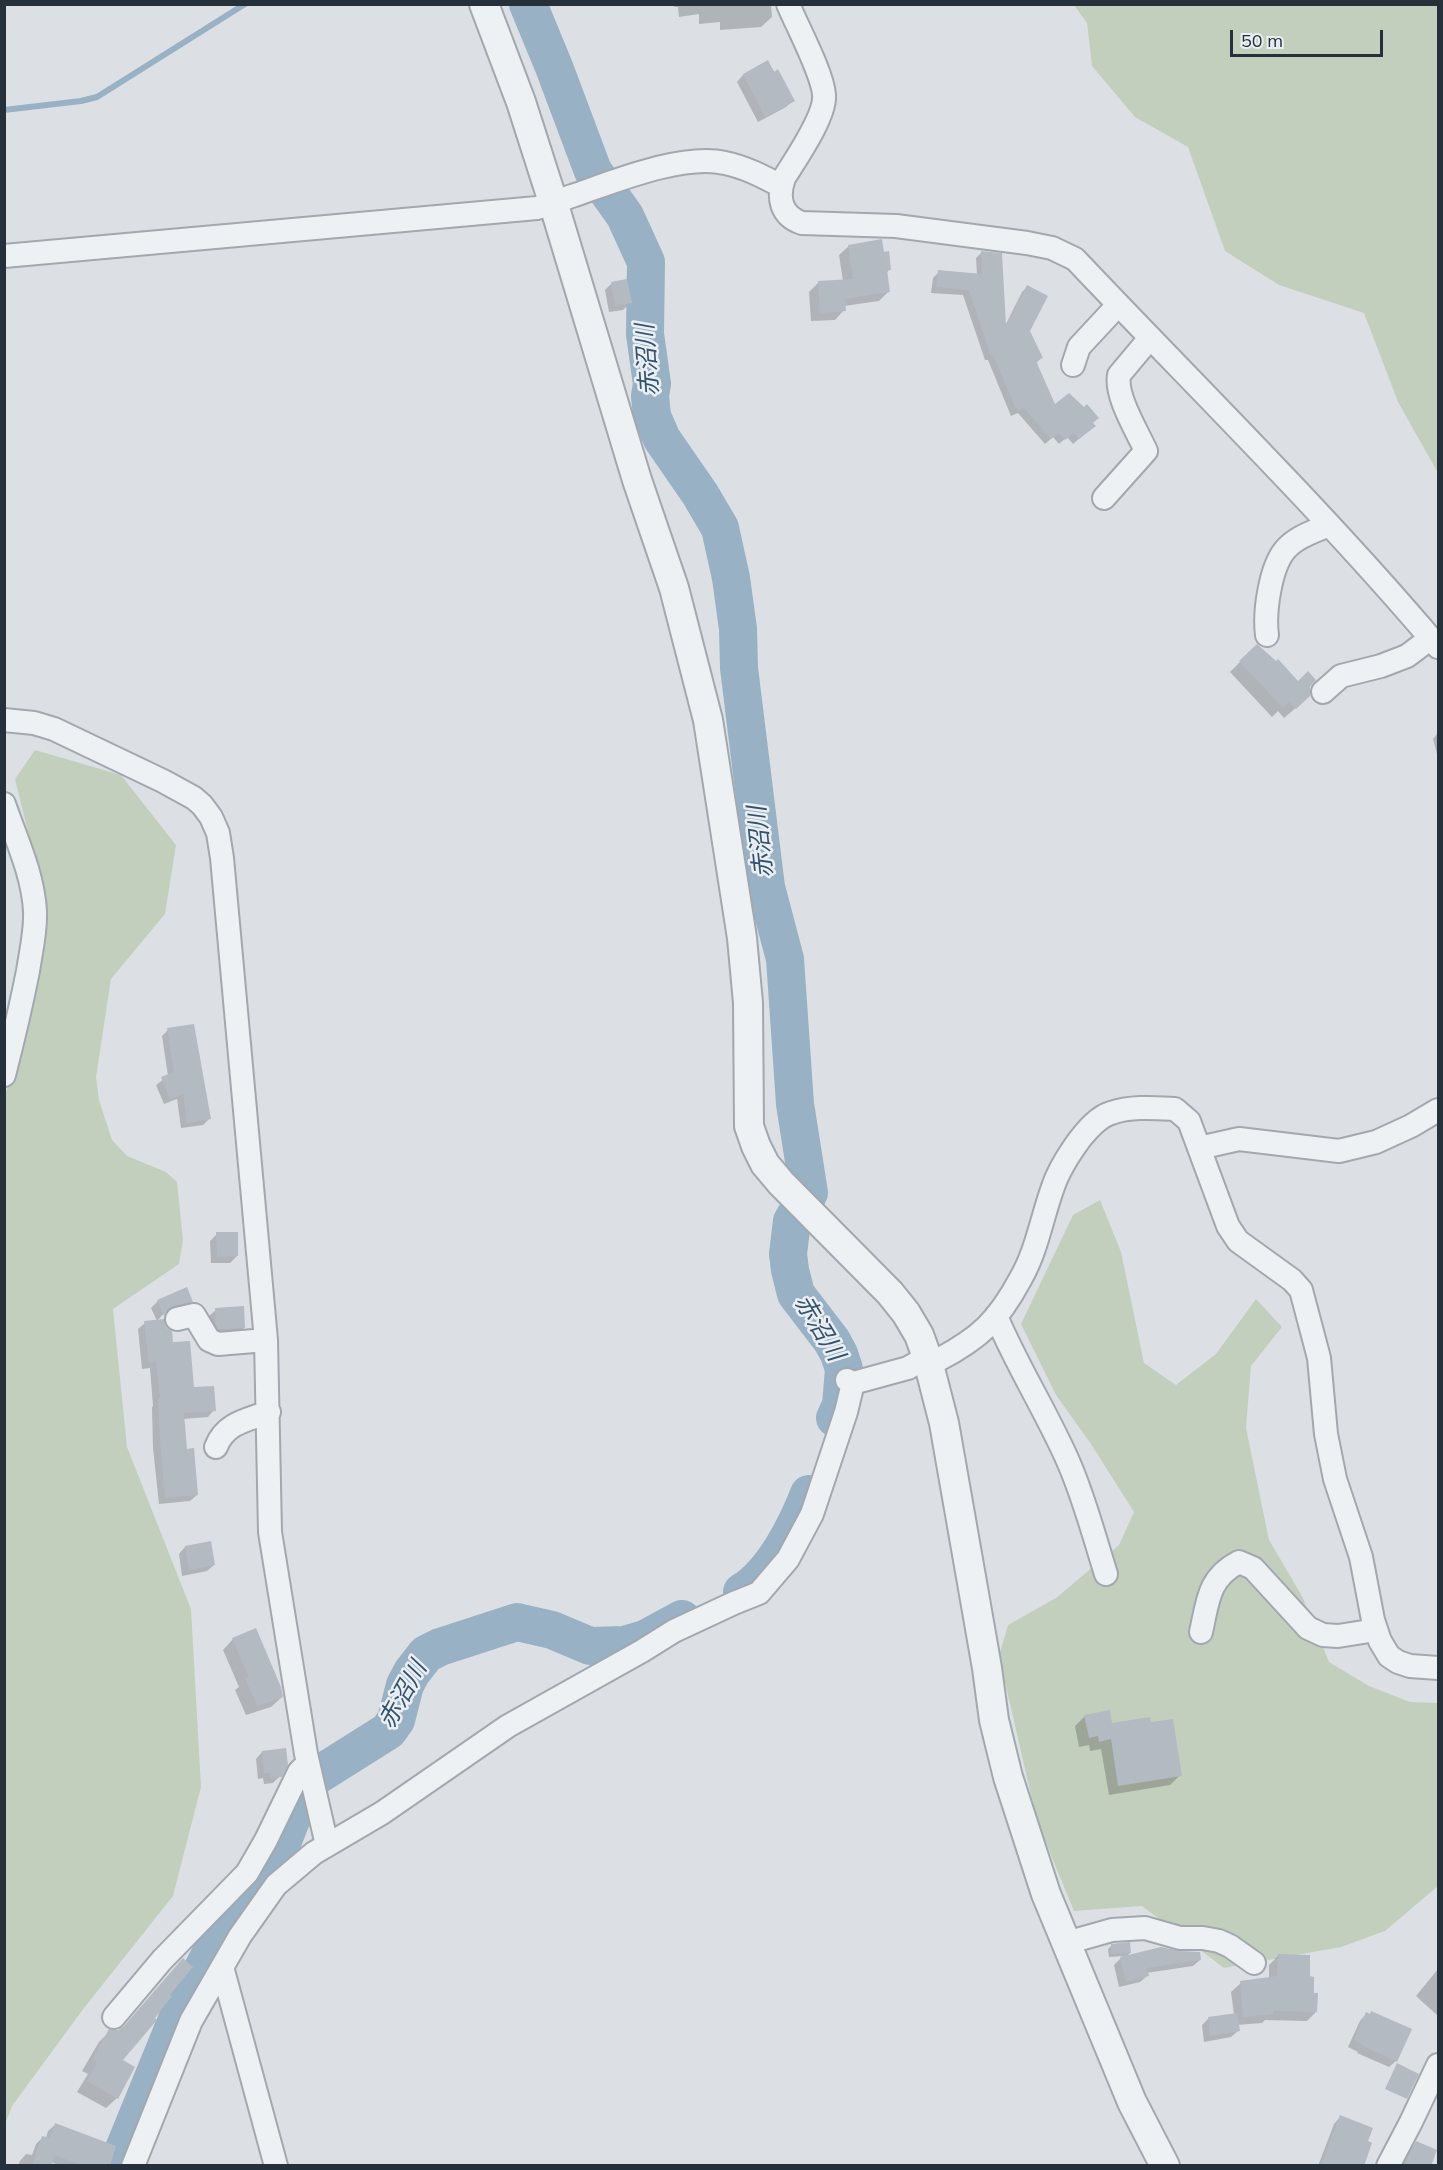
<!DOCTYPE html>
<html>
<head>
<meta charset="utf-8">
<style>
	body { margin:0 }
	#map { position:relative; width:1443px; height:2170px; overflow:hidden; background:#dce0e5; font-family:Mulish,sans-serif }
	canvas { display:block }
	.frame { position:absolute; inset:0; border:6px solid #26303b; pointer-events:none }
	.scale { position:absolute; left:1230px; top:30px; width:153px; height:27px; box-sizing:border-box; border:3px solid #26303b; border-top:0; padding-left:8px; font-size:18px; line-height:21px; white-space:nowrap; color:#26303b; -webkit-text-stroke:4px #ebeff3; paint-order:stroke }
</style>
</head>
<body>
<div id="map">
<canvas width="1443" height="2170"></canvas>
<div class="frame"></div>
<div class="scale">50 m</div>
</div>
<script>
const ctx = document.querySelector('canvas').getContext('2d');
ctx.lineJoin = 'round';
function fillPath(path, color) {
  ctx.fillStyle = color;
  ctx.fill(path, 'evenodd');
}
function trace(path, color, width, dash) {
  ctx.strokeStyle = color;
  ctx.lineWidth = width;
  ctx.lineCap = dash ? 'butt' : 'round';
  ctx.setLineDash(dash || []);
  ctx.stroke(path);
}
function drawText(font, color, halo, rows, align = 'center') {
  ctx.font = font + ' Mulish,"Noto Sans JP",sans-serif';
  ctx.lineWidth = 5;
  ctx.setLineDash([]);
  ctx.textBaseline = 'middle';
  ctx.strokeStyle = halo;
  ctx.fillStyle = color;
  for (const [text, x, y, turn = 0] of rows) {
    ctx.save();
    ctx.translate(x, y);
    ctx.rotate((+turn || 0) * Math.PI / 180);
    ctx.textAlign = isNaN(turn) ? turn : align;
    if (halo) ctx.strokeText(text, 0, 0);
    ctx.fillText(text, 0, 0);
    ctx.restore();
  }
}
fillPath(new Path2D(`
	M 1074,5 L 1438,5 L 1438,473 L 1398,402 L 1364,313 L 1279,285 L 1225,251 L 1188,147 L 1135,117 L 1092,66 L 1087,23 Z
	M 35,750 L 121,775 L 176,845 L 165,914 L 111,979 L 96,1077 L 99,1100 L 112,1140 L 127,1156 L 166,1172 L 177,1182 L 183,1240 L 179,1264 L 113,1309 L 127,1447 L 191,1609 L 201,1787 L 173,1896 L 84,2008 L 12,2106 L 5,2124 L 4,1098 L 29,1024 L 42,946 L 29,836 L 15,779 Z
	M 1100,1200 L 1121,1252 L 1144,1363 L 1176,1385 L 1216,1354 L 1256,1299 L 1282,1327 L 1251,1366 L 1246,1428 L 1269,1540 L 1302,1596 L 1329,1662 L 1369,1686 L 1410,1702 L 1438,1703 L 1438,1886 L 1385,1931 L 1341,1947 L 1224,1968 L 1142,1906 L 1074,1911 L 1037,1821 L 999,1656 L 1008,1625 L 1056,1598 L 1119,1545 L 1134,1512 L 1091,1444 L 1056,1395 L 1021,1324 L 1073,1215 Z`), '#c3cfbd');
fillPath(new Path2D(`
	M 673,4 L 771,4 L 772,17 L 761,27 L 720,30 L 720,22 L 699,24 L 699,14 L 679,17 L 678,7 L 674,7 Z
	M 768,62 L 793,101 L 786,107 L 758,122 L 737,82 L 743,75 Z
	M 849,246 L 883,253 L 890,269 L 885,274 L 888,292 L 879,301 L 844,306 L 844,310 L 835,320 L 811,321 L 809,292 L 818,283 L 843,281 L 839,255 Z
	M 981,253 L 1005,326 L 1022,292 L 1027,287 L 1028,331 L 1041,358 L 1036,363 L 1054,407 L 1092,424 L 1088,431 L 1073,444 L 1067,437 L 1059,444 L 1053,437 L 1045,444 L 1018,413 L 1011,416 L 988,360 L 985,360 L 963,295 L 931,293 L 933,278 L 939,272 L 977,275 L 976,258 Z
	M 611,284 L 630,303 L 623,310 L 609,312 L 605,290 Z
	M 1240,662 L 1298,706 L 1284,718 L 1278,711 L 1272,717 L 1230,672 Z
	M 1438,733 L 1438,758 L 1433,739 Z
	M 168,1030 L 209,1119 L 203,1125 L 181,1128 L 177,1099 L 164,1104 L 156,1085 L 168,1076 L 162,1036 Z
	M 217,1234 L 237,1256 L 230,1263 L 211,1263 L 210,1241 Z
	M 158,1301 L 191,1302 L 185,1308 L 165,1312 L 157,1321 L 151,1308 Z
	M 216,1310 L 244,1328 L 237,1334 L 210,1333 L 209,1316 Z
	M 145,1323 L 172,1344 L 193,1389 L 214,1410 L 208,1417 L 183,1419 L 185,1451 L 197,1495 L 190,1501 L 159,1504 L 153,1448 L 152,1407 L 153,1406 L 150,1368 L 142,1369 L 138,1329 Z
	M 185,1547 L 214,1565 L 207,1571 L 182,1576 L 179,1554 Z
	M 233,1639 L 282,1697 L 271,1707 L 246,1715 L 235,1690 L 239,1687 L 223,1650 Z
	M 1085,1716 L 1111,1724 L 1180,1775 L 1170,1785 L 1109,1795 L 1101,1749 L 1090,1751 L 1089,1745 L 1079,1747 L 1075,1726 Z
	M 262,1752 L 280,1776 L 273,1783 L 264,1784 L 263,1778 L 258,1779 L 256,1759 Z
	M 1111,1946 L 1130,1953 L 1126,1957 L 1200,1960 L 1193,1966 L 1146,1973 L 1147,1976 L 1140,1982 L 1119,1987 L 1114,1965 L 1123,1956 L 1109,1957 L 1108,1949 Z
	M 1278,1956 L 1308,1978 L 1316,2012 L 1307,2021 L 1265,2020 L 1262,2023 L 1237,2025 L 1238,2031 L 1231,2037 L 1204,2042 L 1202,2025 L 1208,2019 L 1234,2015 L 1231,1992 L 1241,1983 L 1269,1979 L 1269,1965 Z
	M 1438,1969 L 1438,2016 L 1416,1996 Z
	M 168,1995 L 121,2060 L 117,2098 L 106,2108 L 77,2092 L 88,2074 L 82,2071 L 99,2042 L 110,2031 L 118,2031 Z
	M 1371,2013 L 1396,2061 L 1389,2067 L 1357,2053 L 1358,2052 L 1348,2047 L 1360,2021 L 1366,2014 L 1369,2015 Z
	M 1340,2117 L 1362,2166 L 1318,2166 L 1334,2124 Z
	M 55,2125 L 108,2166 L 60,2166 L 51,2162 L 50,2166 L 18,2166 L 20,2161 L 26,2154 L 32,2155 L 36,2144 L 43,2137 L 46,2138 L 48,2131 Z
	M 1416,2143 L 1429,2166 L 1401,2166 L 1410,2150 Z`), '#0003');
trace(new Path2D(`
	M 4,110 L 81,101 L 97,97 L 245,4`), '#98b1c5', 6);
trace(new Path2D(`
	M 528,4 L 554,67 L 593,171 L 625,216 L 646,262 L 645,334 L 652,384 L 650,396 L 652,416 L 662,439 L 700,494 L 720,528 L 731,578 L 738,629 L 739,668 L 766,887 L 785,959 L 795,1104 L 809,1193 L 792,1221 L 788,1254 L 790,1270 L 796,1294 L 832,1341 L 839,1354 L 844,1369 L 841,1405 L 835,1418
	M 742,1592 C 773,1573 796,1527 809,1494
	M 117,2166 L 178,2017 L 214,1947 L 282,1843 L 300,1797 L 315,1777 L 388,1731 L 396,1720 L 405,1685 L 412,1672 L 426,1654 L 440,1647 L 517,1622 L 552,1630 L 590,1646 L 624,1645 L 645,1639 L 682,1619`), '#98b1c5', 38);
fillPath(new Path2D(`
	M 768,60 L 774,72 L 778,69 L 795,101 L 765,117 L 743,74 Z
	M 882,239 L 884,252 L 889,251 L 891,270 L 887,270 L 890,292 L 845,299 L 846,311 L 820,313 L 818,281 L 853,279 L 848,245 Z
	M 981,251 L 1002,253 L 1006,326 L 1027,285 L 1048,296 L 1030,331 L 1043,358 L 1036,361 L 1055,404 L 1069,393 L 1084,407 L 1087,404 L 1099,418 L 1093,423 L 1096,426 L 1079,439 L 1074,433 L 1065,440 L 1059,433 L 1051,439 L 1024,408 L 1017,411 L 993,355 L 991,356 L 969,290 L 936,287 L 938,270 L 982,274 Z
	M 627,279 L 632,303 L 615,306 L 611,282 Z
	M 1257,644 L 1276,661 L 1278,659 L 1298,681 L 1308,671 L 1316,680 L 1310,687 L 1310,696 L 1296,709 L 1289,702 L 1283,708 L 1239,661 Z
	M 194,1024 L 211,1119 L 187,1123 L 183,1094 L 170,1099 L 161,1077 L 174,1072 L 167,1028 Z
	M 216,1232 L 238,1232 L 238,1256 L 217,1257 Z
	M 187,1287 L 193,1302 L 173,1306 L 167,1310 L 164,1316 L 157,1300 Z
	M 244,1306 L 245,1328 L 218,1329 L 216,1326 L 215,1308 Z
	M 164,1319 L 167,1328 L 172,1331 L 173,1342 L 190,1341 L 194,1387 L 214,1386 L 216,1411 L 184,1413 L 187,1449 L 194,1448 L 198,1495 L 165,1498 L 160,1440 L 158,1399 L 160,1399 L 156,1362 L 149,1363 L 144,1321 Z
	M 211,1541 L 215,1565 L 189,1570 L 185,1546 Z
	M 256,1628 L 281,1687 L 283,1697 L 257,1706 L 245,1678 L 249,1677 L 232,1638 Z
	M 1110,1710 L 1112,1723 L 1150,1717 L 1151,1722 L 1173,1719 L 1182,1776 L 1118,1786 L 1111,1739 L 1099,1742 L 1098,1736 L 1089,1738 L 1084,1715 Z
	M 286,1748 L 288,1765 L 282,1777 L 270,1778 L 270,1773 L 264,1773 L 262,1751 Z
	M 1130,1942 L 1131,1953 L 1111,1954 L 1111,1944 Z
	M 1161,1947 L 1180,1951 L 1200,1952 L 1201,1960 L 1147,1968 L 1149,1976 L 1126,1982 L 1120,1957 Z
	M 1278,1954 L 1310,1955 L 1310,1976 L 1314,1977 L 1314,1993 L 1318,1993 L 1317,2012 L 1273,2011 L 1273,2014 L 1243,2017 L 1240,1981 L 1277,1976 Z
	M 183,1958 L 193,1967 L 170,1995 L 172,1996 L 155,2018 L 157,2020 L 123,2060 L 135,2067 L 118,2099 L 87,2081 L 97,2063 L 92,2060 L 109,2029 L 118,2030 L 124,2026 Z
	M 1371,2011 L 1412,2029 L 1397,2062 L 1363,2046 L 1363,2045 L 1354,2040 L 1366,2012 L 1370,2014 Z
	M 1237,2013 L 1240,2031 L 1210,2036 L 1208,2017 Z
	M 1397,2063 L 1419,2074 L 1407,2099 L 1385,2089 Z
	M 1340,2115 L 1373,2128 L 1368,2141 L 1372,2143 L 1364,2166 L 1321,2166 Z
	M 55,2123 L 116,2146 L 110,2166 L 84,2166 L 54,2155 L 52,2166 L 32,2166 L 42,2136 L 50,2138 Z
	M 1416,2141 L 1437,2150 L 1431,2166 L 1403,2166 Z`), '#b3bac2');
const minor = new Path2D(`
	M 788,4 C 797,26 823,74 824,95 C 826,116 795,160 784,178 C 777,198 781,216 802,223 L 896,226 L 1027,243 L 1052,248 L 1075,259 C 1197,388 1324,512 1438,647
	M 4,256 L 537,208 C 550,205 560,200 572,196 C 613,182 683,153 725,163 C 745,167 764,177 781,186
	M 1073,365 L 1079,347 L 1118,305
	M 1104,498 L 1146,451 C 1137,431 1115,396 1119,375 L 1150,338
	M 1267,635 C 1264,613 1270,568 1285,550 C 1296,537 1313,532 1329,525
	M 1323,692 L 1341,676 L 1381,666 L 1407,656 L 1431,638
	M 4,720 L 34,723 L 54,729 L 163,781 L 194,798 L 202,805 L 211,817 L 218,833 L 222,858 L 266,1340 L 270,1532 L 306,1754 L 327,1845
	M 4,804 C 16,839 33,874 35,911 C 36,931 31,951 28,971 C 21,1006 13,1040 4,1075
	M 1199,1148 L 1239,1139 L 1339,1151 L 1376,1142 L 1411,1126 L 1438,1110
	M 996,1316 C 1017,1366 1046,1411 1068,1461 C 1084,1497 1094,1536 1106,1574
	M 177,1319 L 194,1315 L 209,1340 L 218,1344 L 266,1340
	M 847,1380 L 853,1383 L 908,1368 L 927,1357 L 938,1360 C 980,1338 998,1321 1021,1278 C 1037,1250 1042,1217 1053,1187 C 1059,1169 1069,1154 1080,1139 C 1088,1129 1098,1117 1111,1113 C 1131,1106 1155,1108 1175,1109 L 1189,1121 L 1228,1226 L 1238,1241 L 1292,1280 L 1301,1290 L 1319,1358 L 1326,1434 L 1335,1479 L 1361,1557 L 1373,1620 L 1380,1641 L 1389,1656 L 1398,1662 L 1410,1666 L 1438,1668
	M 216,1447 C 225,1423 247,1420 269,1412
	M 1201,1632 C 1208,1601 1208,1578 1239,1562 L 1253,1568 L 1308,1628 L 1323,1635 L 1338,1636 L 1376,1630
	M 1066,1943 L 1112,1930 L 1145,1928 L 1180,1938 L 1203,1938 L 1219,1941 L 1230,1946 L 1254,1963
	M 222,1967 L 276,2166
	M 114,2017 L 162,1960 L 247,1873 L 266,1840 L 299,1772 L 308,1763
	M 133,2166 L 191,2021 L 240,1936 L 276,1885 L 314,1853 L 382,1813 L 508,1726 L 642,1651 L 674,1631 L 734,1603 L 759,1593 L 788,1559 L 812,1514 L 846,1412 L 853,1383
	M 1388,2166 L 1411,2122 L 1438,2065`);
const tertiary = new Path2D(`
	M 484,4 L 521,102 L 554,205 L 637,480 L 674,588 L 708,720 L 742,938 L 748,1003 L 749,1126 L 756,1146 L 765,1164 L 781,1183 L 890,1293 L 906,1313 L 919,1335 L 927,1357 L 944,1423 L 987,1668 L 994,1720 L 1008,1777 L 1046,1894 L 1132,2102 L 1165,2166`);
trace(minor, '#a2a8af', 26);
trace(tertiary, '#a2a8af', 32);
trace(minor, '#eef1f4', 22);
trace(tertiary, '#eef1f4', 28);
drawText('italic 24px', '#32526d', '#ebeff3', [
	["赤沼川",648,360,-94],
	["赤沼川",761,842,-96],
	["赤沼川",819,1328,59],
	["赤沼川",403,1695,-61]
]);
</script>
</body>
</html>
